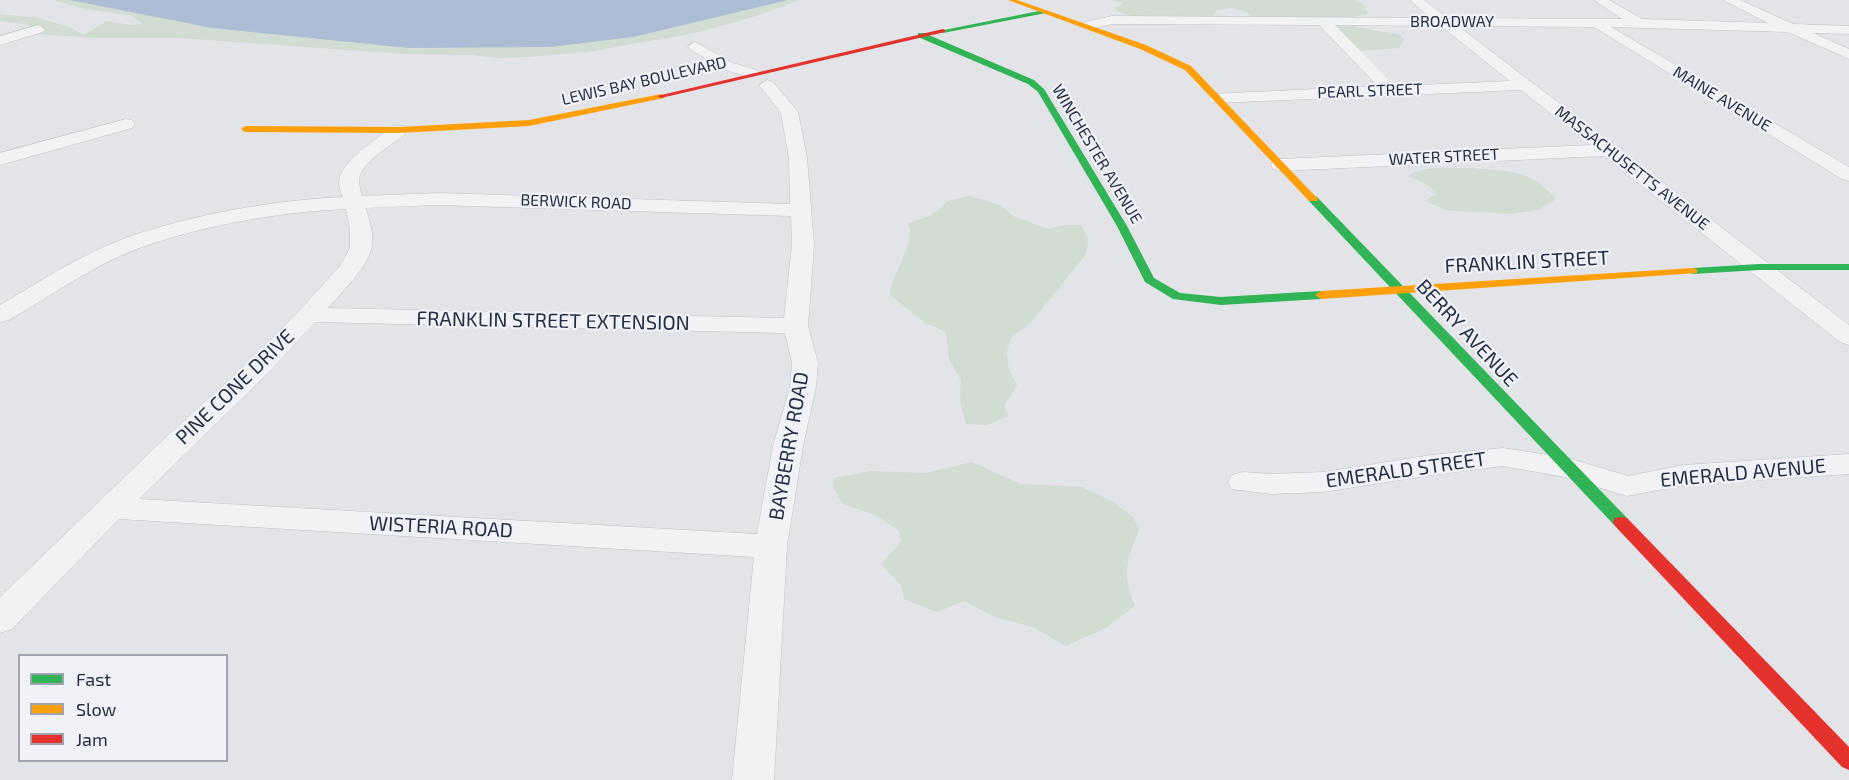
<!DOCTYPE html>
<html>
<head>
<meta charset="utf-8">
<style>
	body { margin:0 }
	#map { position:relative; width:1849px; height:780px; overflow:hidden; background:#e2e4e8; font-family:"Exo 2",sans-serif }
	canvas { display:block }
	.legend { position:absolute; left:18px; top:654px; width:210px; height:108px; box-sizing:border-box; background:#f0f2f8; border:2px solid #9fa4b0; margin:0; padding:8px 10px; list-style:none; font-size:18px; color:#262e44 }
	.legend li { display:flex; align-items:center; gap:12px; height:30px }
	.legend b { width:30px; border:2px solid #9fa4b0 }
</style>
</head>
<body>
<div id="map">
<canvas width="1849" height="780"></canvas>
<ul class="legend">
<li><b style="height:8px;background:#30b455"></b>Fast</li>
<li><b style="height:8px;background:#ff9f0a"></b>Slow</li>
<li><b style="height:8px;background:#e5322d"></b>Jam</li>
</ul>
</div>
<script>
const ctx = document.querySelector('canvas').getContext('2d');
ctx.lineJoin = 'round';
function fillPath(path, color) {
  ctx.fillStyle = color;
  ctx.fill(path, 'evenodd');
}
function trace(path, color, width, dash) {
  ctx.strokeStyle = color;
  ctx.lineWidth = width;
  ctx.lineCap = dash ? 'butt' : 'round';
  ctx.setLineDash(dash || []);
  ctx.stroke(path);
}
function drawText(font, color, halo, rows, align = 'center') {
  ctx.font = font + ' "Exo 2",sans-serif';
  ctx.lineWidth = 4.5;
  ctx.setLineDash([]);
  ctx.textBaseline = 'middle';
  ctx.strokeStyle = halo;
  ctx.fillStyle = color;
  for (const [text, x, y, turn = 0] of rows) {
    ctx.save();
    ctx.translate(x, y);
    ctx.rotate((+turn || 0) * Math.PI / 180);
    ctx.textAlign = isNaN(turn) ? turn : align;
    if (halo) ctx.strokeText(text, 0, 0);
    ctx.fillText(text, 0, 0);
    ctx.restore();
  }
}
fillPath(new Path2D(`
	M 54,0 L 799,0 L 753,17 L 695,33 L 587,52 L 529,57 L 496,58 L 473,55 L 403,54 L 179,38 L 92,38 L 38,34 L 41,31 L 27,24 L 0,21 L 0,14 L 39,18 L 69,27 L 84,35 L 107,21 L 130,25 L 143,24 L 130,15 L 84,9 Z
	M 1110,0 L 1354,0 L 1363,4 L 1369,14 L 1340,19 L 1259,18 L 1250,16 L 1247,12 L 1231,8 L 1217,10 L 1213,16 C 1188,19 1135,23 1114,9 L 1124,3 Z
	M 1351,26 L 1400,35 L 1404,39 L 1399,48 L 1357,51 L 1335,27 Z
	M 1471,168 C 1510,172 1528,168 1556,199 L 1538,210 L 1511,214 L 1446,210 L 1425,201 L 1436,194 L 1428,185 L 1408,176 C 1420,165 1455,168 1471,168 Z
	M 970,196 L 1000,205 L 1013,216 L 1048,229 L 1065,225 L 1081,225 C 1089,237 1090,245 1084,257 L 1031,322 L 1011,338 L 1006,353 L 1010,372 L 1017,385 L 1004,406 L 1008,416 L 988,425 L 966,424 L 960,400 L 961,380 L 949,359 L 946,332 L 925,323 L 890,295 C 891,272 917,246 908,223 C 925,218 937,215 947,201 Z
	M 972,462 L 1020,484 L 1082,487 L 1110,500 L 1133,517 L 1139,529 C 1127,561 1121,572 1135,606 L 1107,627 L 1066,646 L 1033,627 L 994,617 L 964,601 L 937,612 L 904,599 L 901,585 L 881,564 L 901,542 L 898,530 L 875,515 L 843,504 L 834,489 L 833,478 L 872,471 L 925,473 Z`), '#d1dcd2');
fillPath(new Path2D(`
	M 70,0 L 788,0 L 633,37 L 550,47 L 409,48 L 212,28 Z`), '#aebdd6');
const street = new Path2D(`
	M 1410,0 L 1424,0 L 1447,18 L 1622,19 L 1594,0 L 1609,0 L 1642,19 L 1768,23 L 1723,0 L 1740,0 L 1793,24 L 1849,26 L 1849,34 L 1813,33 L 1849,49 L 1849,59 L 1788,32 L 1611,27 L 1849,167 L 1849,181 L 1842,179 L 1594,27 L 1458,26 L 1849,325 L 1849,345 L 1840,342 L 1604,156 L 1280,171 L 1273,169 L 1271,165 L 1273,161 L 1280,159 L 1591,145 L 1521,90 L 1217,103 L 1211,102 L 1209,98 L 1211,94 L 1378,86 L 1319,25 L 1112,24 L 1086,30 L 1079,26 L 1081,23 L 1112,16 L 1430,18 ZM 1335,25 L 1441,26 L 1510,81 L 1395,86 Z
	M 38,25 L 45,29 L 43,32 L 0,45 L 0,36 Z
	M 695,42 L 733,63 L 757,70 L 759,73 L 751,78 L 723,69 L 690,49 L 688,46 Z
	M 767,80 L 773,82 L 798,112 L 807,158 L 814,245 L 808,326 L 818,363 L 816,387 L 803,446 L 787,546 L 774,780 L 732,780 L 754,557 L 119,519 L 12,629 L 0,633 L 0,597 L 162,441 L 252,359 L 300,310 L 340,266 L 350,248 L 350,229 L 346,209 C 279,212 205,225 142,247 C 95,264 52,295 9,320 L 0,322 L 0,305 C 41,281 81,254 126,238 C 189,215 275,200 343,197 C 341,193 339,188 339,183 C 339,162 377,139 393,126 L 405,126 L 408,130 L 405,134 C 392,145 369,157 361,173 C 357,180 360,189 362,196 L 438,193 L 790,204 L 789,158 L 781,113 L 759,85 ZM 438,205 L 791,216 L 792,245 L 784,318 L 328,308 C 341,293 369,266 372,246 C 374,233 369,221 366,208 ZM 315,322 L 785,333 L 792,363 L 790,387 L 773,446 L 757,534 L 139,499 L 270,371 Z
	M 126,119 L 132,120 L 135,124 L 132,128 L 0,165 L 0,153 Z
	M 1503,448 L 1568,458 L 1628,476 L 1684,465 L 1849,454 L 1849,474 L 1684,485 L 1627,496 L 1565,477 L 1503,466 L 1431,475 L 1324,492 L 1271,494 L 1232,489 L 1228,482 L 1232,475 L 1243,472 L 1271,474 L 1324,472 L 1431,455 Z`);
trace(street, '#c0c2c6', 1);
fillPath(street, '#f2f2f4');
fillPath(new Path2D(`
	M 1044,10 L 1046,13 L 943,33 L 939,31 Z
	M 918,33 L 924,33 L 1034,80 L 1044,89 L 1127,226 L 1154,278 L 1180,293 L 1221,297 L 1321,291 L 1327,295 L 1321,299 L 1221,305 L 1173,299 L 1145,282 L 1117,226 L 1038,92 L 1028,84 L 918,37 Z
	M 1313,196 L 1317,197 L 1627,518 L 1629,522 L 1627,526 L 1615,526 L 1309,201 L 1309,197 Z
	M 1759,264 L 1849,264 L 1849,270 L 1759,270 L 1693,274 L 1687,271 L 1693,268 Z`), '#30b455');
fillPath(new Path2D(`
	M 1008,0 L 1017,0 L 1146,45 L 1191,66 L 1318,199 L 1317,201 L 1309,201 L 1185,70 L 1140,49 Z
	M 661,94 L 665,96 L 664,98 L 529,126 L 399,133 L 245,132 L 241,129 L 245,126 L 399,127 L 529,120 Z
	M 1693,268 L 1697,269 L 1697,273 L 1321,299 L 1315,295 L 1321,291 Z`), '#ff9f0a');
fillPath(new Path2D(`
	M 943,29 L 945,30 L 945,32 L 661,98 L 657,96 Z
	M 1621,517 L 1627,518 L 1849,747 L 1849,770 L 1842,767 L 1615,526 L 1613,522 L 1615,518 Z`), '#e5322d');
drawText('16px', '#262e44', '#f0f2f8', [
	["BROADWAY",1452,22],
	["LEWIS BAY BOULEVARD",644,81,-13],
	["PEARL STREET",1370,91,-2],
	["MAINE AVENUE",1722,99,31],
	["WINCHESTER AVENUE",1097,154,59],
	["WATER STREET",1444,157,-3],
	["MASSACHUSETTS AVENUE",1632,168,38],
	["BERWICK ROAD",576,202,2]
]);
drawText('20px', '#262e44', '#f0f2f8', [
	["FRANKLIN STREET",1527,262,-3],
	["FRANKLIN STREET EXTENSION",553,321,1],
	["BERRY AVENUE",1467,333,47],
	["PINE CONE DRIVE",235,387,-44],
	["BAYBERRY ROAD",789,446,-80],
	["EMERALD STREET",1406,470,-8],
	["EMERALD AVENUE",1743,473,-5],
	["WISTERIA ROAD",441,527,3]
]);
</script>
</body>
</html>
